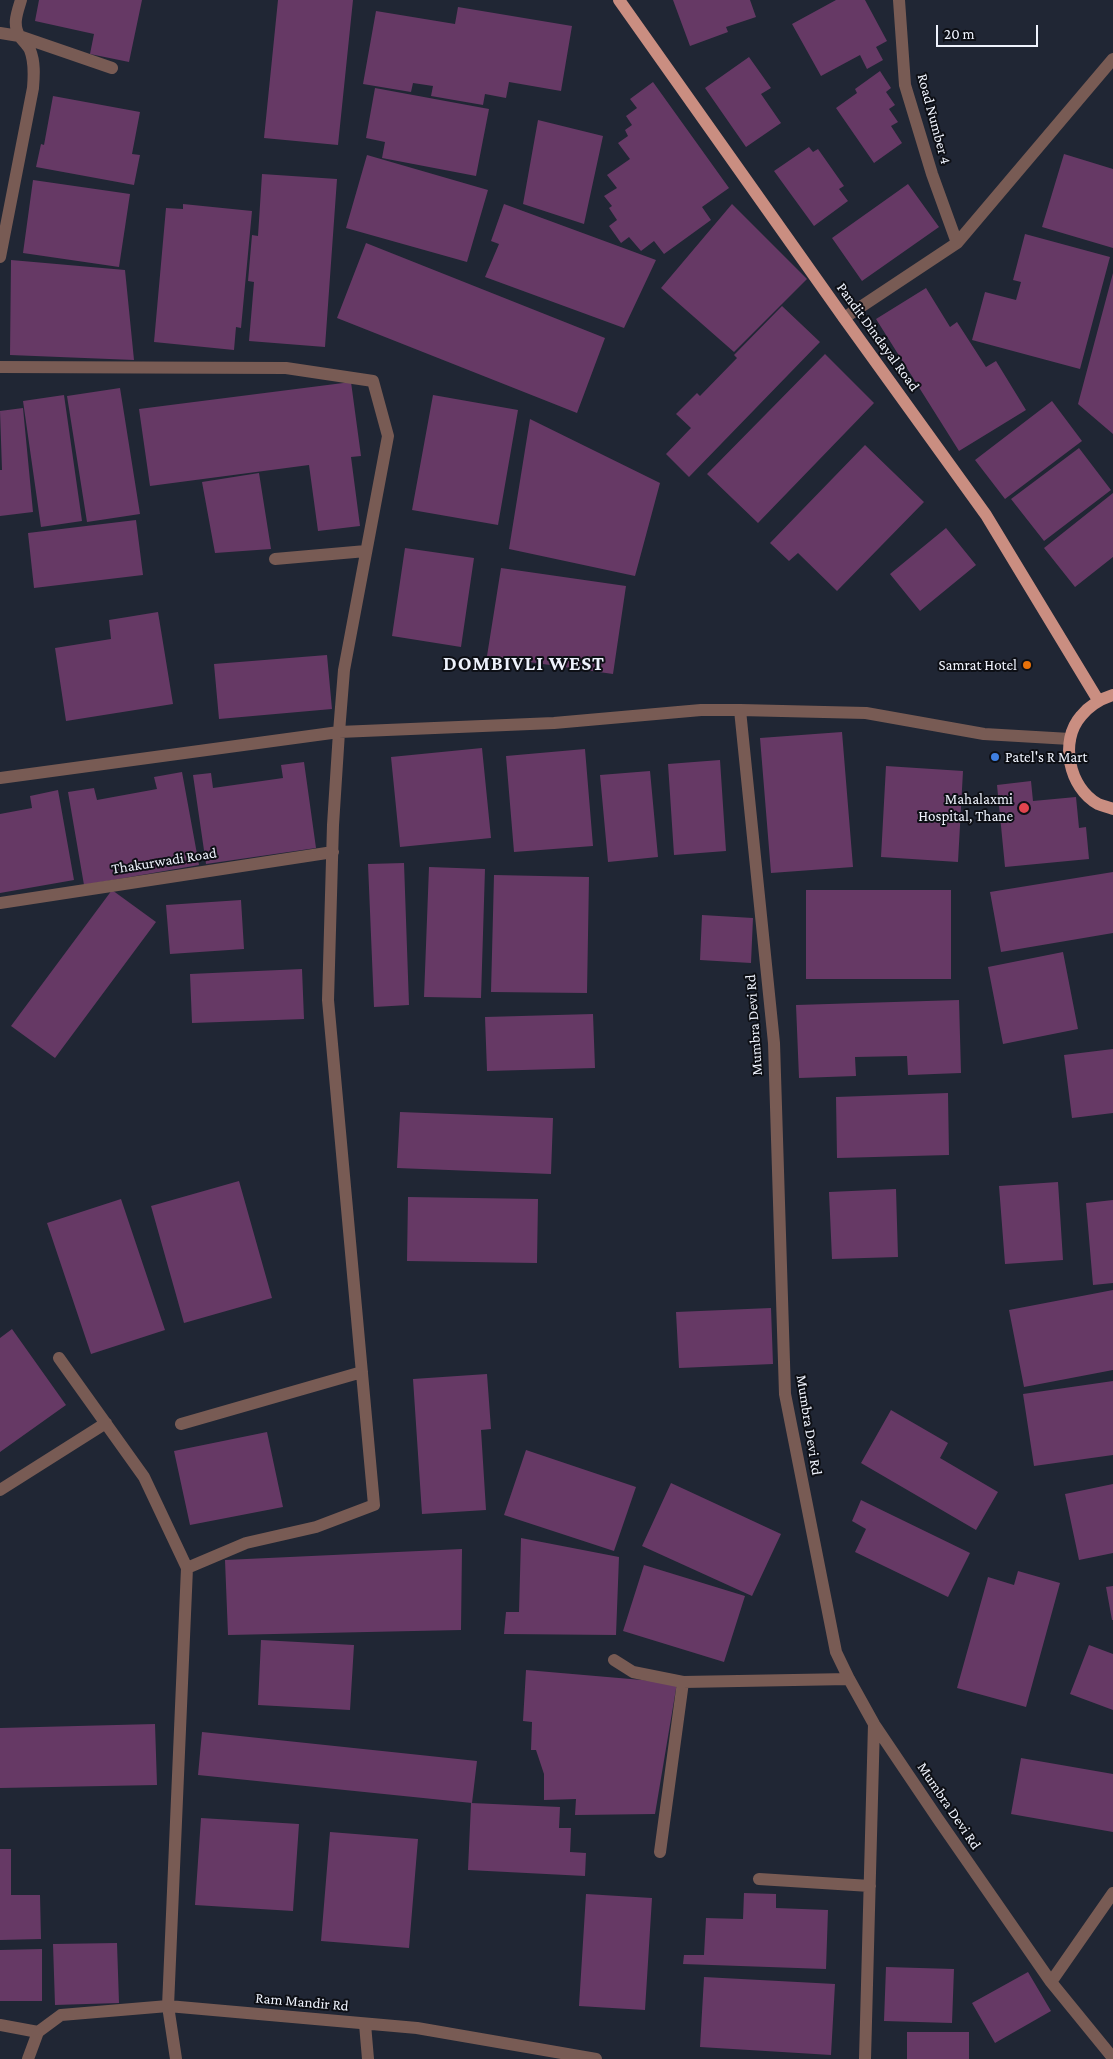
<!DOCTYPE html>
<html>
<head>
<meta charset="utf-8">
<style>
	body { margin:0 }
	#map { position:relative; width:1113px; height:2059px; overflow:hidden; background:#202634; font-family:"Crimson Pro",serif }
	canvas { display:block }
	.scale { position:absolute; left:936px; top:25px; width:102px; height:22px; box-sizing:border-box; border:2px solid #eff3fd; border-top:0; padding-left:6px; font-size:15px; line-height:18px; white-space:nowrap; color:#eff3fd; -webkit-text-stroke:4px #0d0f15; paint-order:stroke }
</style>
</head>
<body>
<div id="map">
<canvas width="1113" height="2059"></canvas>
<div class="scale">20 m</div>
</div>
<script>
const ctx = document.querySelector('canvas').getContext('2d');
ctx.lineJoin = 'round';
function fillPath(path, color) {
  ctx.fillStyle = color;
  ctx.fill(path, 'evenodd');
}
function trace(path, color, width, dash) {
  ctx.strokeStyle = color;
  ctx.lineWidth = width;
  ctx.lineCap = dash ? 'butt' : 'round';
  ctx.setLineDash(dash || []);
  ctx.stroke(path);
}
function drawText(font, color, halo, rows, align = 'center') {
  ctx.font = font + ' "Crimson Pro",serif';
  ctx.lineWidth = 4;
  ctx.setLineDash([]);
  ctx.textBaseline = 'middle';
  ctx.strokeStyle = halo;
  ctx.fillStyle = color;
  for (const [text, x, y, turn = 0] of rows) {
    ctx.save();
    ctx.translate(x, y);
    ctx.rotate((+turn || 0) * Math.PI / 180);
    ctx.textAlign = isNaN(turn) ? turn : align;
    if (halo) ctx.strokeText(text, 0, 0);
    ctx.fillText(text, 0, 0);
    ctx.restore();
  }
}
fillPath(new Path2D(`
	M 39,0 L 142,0 L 129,62 L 90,54 L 94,34 L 35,21 Z
	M 278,0 L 353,0 L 338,145 L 264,138 Z
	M 673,0 L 750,0 L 756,17 L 726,27 L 728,32 L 690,46 Z
	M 836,0 L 865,0 L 887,41 L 876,47 L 883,60 L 867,69 L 860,55 L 821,76 L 792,24 Z
	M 458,7 L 572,26 L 561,91 L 509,82 L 506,98 L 485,94 L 483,105 L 431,96 L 433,86 L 413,83 L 411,92 L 363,84 L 376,11 L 455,24 Z
	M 749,57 L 771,88 L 761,94 L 781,123 L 746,147 L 705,88 Z
	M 880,71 L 891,88 L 886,92 L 895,105 L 889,109 L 898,122 L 891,126 L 902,143 L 874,163 L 836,108 L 857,93 L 855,89 Z
	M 653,82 L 729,188 L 702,207 L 711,220 L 664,254 L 654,241 L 641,251 L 629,237 L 621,243 L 609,226 L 617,220 L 609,208 L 612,206 L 604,196 L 617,188 L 607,175 L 630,159 L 618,143 L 628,136 L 625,130 L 632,125 L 626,116 L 637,108 L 630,99 Z
	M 375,88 L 489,109 L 476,176 L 382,158 L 385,142 L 366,138 Z
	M 53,96 L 140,112 L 132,154 L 140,155 L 134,185 L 36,167 L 41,144 L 44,145 Z
	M 538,120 L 603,136 L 584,224 L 523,204 Z
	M 809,147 L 813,152 L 818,149 L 844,186 L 839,189 L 848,201 L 814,226 L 774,171 Z
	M 1064,154 L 1113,169 L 1113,248 L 1042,227 Z
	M 367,155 L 488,190 L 467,262 L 346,228 Z
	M 262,174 L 337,179 L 325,347 L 249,341 L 254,282 L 248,281 L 252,235 L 258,236 Z
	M 33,180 L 130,194 L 119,267 L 23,253 Z
	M 908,184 L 939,227 L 862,281 L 832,238 Z
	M 183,204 L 252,211 L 241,328 L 236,327 L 234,350 L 154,342 L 166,208 L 183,209 Z
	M 504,204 L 656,260 L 624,328 L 485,277 L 499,244 L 491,241 Z
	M 732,204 L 807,279 L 734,352 L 661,288 Z
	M 1025,234 L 1110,257 L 1080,369 L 972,340 L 985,292 L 1016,300 L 1021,282 L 1013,280 Z
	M 366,243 L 605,338 L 577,413 L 337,318 Z
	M 11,260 L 125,270 L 134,360 L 10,355 Z
	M 1113,273 L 1113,434 L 1078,404 Z
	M 926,288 L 950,327 L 957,322 L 986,367 L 996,361 L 1026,410 L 959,451 L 876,319 Z
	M 782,306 L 820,342 L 689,477 L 666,454 L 691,428 L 676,414 L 697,393 L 700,396 L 737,358 L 734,355 Z
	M 825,354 L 874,403 L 758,523 L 707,474 Z
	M 351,382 L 361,456 L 351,457 L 360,526 L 318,531 L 309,465 L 150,486 L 139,409 Z
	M 120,388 L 140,514 L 87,522 L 67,396 Z
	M 64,395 L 82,521 L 41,527 L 23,401 Z
	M 433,395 L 518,410 L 498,525 L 412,510 Z
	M 1052,401 L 1082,441 L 1005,499 L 975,460 Z
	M 23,408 L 33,512 L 0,516 L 0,470 L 2,470 L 0,411 Z
	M 530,419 L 660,483 L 635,576 L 509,549 Z
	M 865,445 L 924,502 L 837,591 L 798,553 L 789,561 L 770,543 Z
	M 1079,448 L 1111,490 L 1044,541 L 1011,499 Z
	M 259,473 L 271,549 L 215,553 L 202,482 Z
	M 1113,493 L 1113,557 L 1075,587 L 1044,548 Z
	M 136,520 L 143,575 L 34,588 L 28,533 Z
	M 946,528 L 976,565 L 920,611 L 890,574 Z
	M 405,548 L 474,558 L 461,647 L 392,636 Z
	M 501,568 L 626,586 L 613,674 L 487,656 Z
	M 158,612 L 173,704 L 66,721 L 55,648 L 111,639 L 109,620 Z
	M 327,655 L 332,709 L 219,719 L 214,664 Z
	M 842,732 L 853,867 L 771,873 L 760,738 Z
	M 482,748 L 491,838 L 400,847 L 391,757 Z
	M 585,749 L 593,846 L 514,852 L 506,756 Z
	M 720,760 L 726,851 L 674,855 L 668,764 Z
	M 304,762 L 316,848 L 206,864 L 193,775 L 211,773 L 213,788 L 283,778 L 281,765 Z
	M 886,766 L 963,771 L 958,862 L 881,857 Z
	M 650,771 L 658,857 L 608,862 L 600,775 Z
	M 182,772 L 199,865 L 84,885 L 68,792 L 94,788 L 97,800 L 157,789 L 154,777 Z
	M 1031,781 L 1033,801 L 1076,797 L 1079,828 L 1086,827 L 1089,859 L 1005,867 L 997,785 Z
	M 58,790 L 74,880 L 0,893 L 0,814 L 32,808 L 30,796 Z
	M 404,863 L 409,1005 L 374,1007 L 368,864 Z
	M 429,867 L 485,869 L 481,998 L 424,997 Z
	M 1113,872 L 1113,933 L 1001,952 L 990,892 Z
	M 494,875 L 589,877 L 587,993 L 491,992 Z
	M 112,890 L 156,922 L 55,1058 L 11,1026 Z
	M 806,890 L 951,890 L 951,979 L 806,979 Z
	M 241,900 L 244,949 L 170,954 L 166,905 Z
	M 702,915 L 753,918 L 751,963 L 700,960 Z
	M 1063,952 L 1078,1029 L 1003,1044 L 988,967 Z
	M 302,969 L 304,1019 L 192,1023 L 190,974 Z
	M 959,1000 L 961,1073 L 908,1075 L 907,1056 L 855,1057 L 856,1076 L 799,1078 L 796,1005 Z
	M 593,1014 L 595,1068 L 487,1071 L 485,1017 Z
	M 1113,1049 L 1113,1113 L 1072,1118 L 1064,1055 Z
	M 948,1093 L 949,1155 L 837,1158 L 836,1097 Z
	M 400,1112 L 553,1118 L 551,1174 L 397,1168 Z
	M 239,1181 L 272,1298 L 184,1323 L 151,1206 Z
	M 1058,1182 L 1063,1260 L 1005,1264 L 999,1186 Z
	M 896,1189 L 898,1257 L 832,1259 L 829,1192 Z
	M 408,1197 L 538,1199 L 537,1263 L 407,1261 Z
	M 121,1199 L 165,1330 L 91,1354 L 47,1223 Z
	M 1113,1200 L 1113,1283 L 1093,1285 L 1086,1203 Z
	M 1113,1290 L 1113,1370 L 1024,1387 L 1009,1310 Z
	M 771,1308 L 773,1364 L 679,1368 L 676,1312 Z
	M 12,1329 L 66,1405 L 0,1452 L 0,1338 Z
	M 487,1374 L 491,1429 L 481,1430 L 486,1510 L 422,1514 L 413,1379 Z
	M 1113,1381 L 1113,1455 L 1034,1466 L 1023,1394 Z
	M 891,1410 L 948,1443 L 940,1458 L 998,1492 L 976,1530 L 861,1463 Z
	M 267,1432 L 283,1507 L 190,1525 L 174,1451 Z
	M 526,1450 L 636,1487 L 614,1551 L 504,1515 Z
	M 671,1483 L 781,1534 L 752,1596 L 642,1546 Z
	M 1113,1484 L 1113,1553 L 1079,1560 L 1065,1494 Z
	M 861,1500 L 970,1553 L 948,1597 L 855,1552 L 866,1529 L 852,1521 Z
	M 521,1538 L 619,1557 L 616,1635 L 504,1634 L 506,1612 L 519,1612 Z
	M 462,1549 L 461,1630 L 228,1635 L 225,1560 Z
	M 644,1565 L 745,1596 L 724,1662 L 623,1631 Z
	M 1018,1571 L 1060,1583 L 1026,1707 L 957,1688 L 988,1577 L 1014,1585 Z
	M 1113,1586 L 1113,1620 L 1112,1620 L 1106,1587 Z
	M 261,1640 L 354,1645 L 350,1710 L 258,1705 Z
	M 1089,1645 L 1113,1654 L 1113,1710 L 1070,1694 Z
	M 526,1670 L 677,1683 L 655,1814 L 575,1815 L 576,1799 L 544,1800 L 544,1774 L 536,1750 L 531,1750 L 532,1722 L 523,1721 Z
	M 155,1724 L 157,1785 L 0,1788 L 0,1728 Z
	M 202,1732 L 477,1761 L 472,1803 L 198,1775 Z
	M 1021,1758 L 1113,1774 L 1113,1832 L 1011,1814 Z
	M 471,1803 L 560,1807 L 559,1828 L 571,1828 L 570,1852 L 586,1853 L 585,1876 L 468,1870 Z
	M 201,1818 L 299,1824 L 293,1911 L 195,1905 Z
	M 330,1832 L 418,1839 L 409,1948 L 321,1941 Z
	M 0,1849 L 11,1849 L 11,1895 L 40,1895 L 41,1939 L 0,1940 Z
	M 744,1893 L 776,1894 L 776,1908 L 828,1910 L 826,1969 L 683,1964 L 684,1955 L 704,1955 L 706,1918 L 743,1919 Z
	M 586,1894 L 652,1898 L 645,2010 L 579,2006 Z
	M 117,1943 L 119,2003 L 55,2005 L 53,1944 Z
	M 42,1949 L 42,2001 L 0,2001 L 0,1950 Z
	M 886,1967 L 954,1969 L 952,2023 L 884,2021 Z
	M 1028,1972 L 1051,2011 L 995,2043 L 972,2003 Z
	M 704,1977 L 835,1984 L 831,2055 L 700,2047 Z
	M 907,2032 L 969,2032 L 969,2059 L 907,2059 Z`), '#663965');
trace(new Path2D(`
	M 899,0 L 905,85 L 932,174 L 957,243
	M 0,33 L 19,36 L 112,68
	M 0,257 L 33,88 C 34,76 35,62 30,50 C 28,45 23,41 20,37 C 12,25 17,13 21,0
	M 844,318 L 957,243 L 1113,59
	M 0,367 L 286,368 L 373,381 L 388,436 L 344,670 L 339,732 L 554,723 L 701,710 L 740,710 L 866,713 L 984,734 L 1070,739
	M 275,559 L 366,551
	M 740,710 L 774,1043 L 785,1394 L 836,1652 L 849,1679 L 874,1724 L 938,1819 L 1051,1982 L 1113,2058
	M 0,778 L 339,732 L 333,825 L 328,1000 L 374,1505 L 316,1527 L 246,1543 L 187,1568 L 168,2006 L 176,2059
	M 0,903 L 333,852
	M 59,1358 L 144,1477 L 187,1568
	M 181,1424 L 362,1372
	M 0,1490 L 106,1423
	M 614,1660 L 633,1672 L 683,1682
	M 660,1852 L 683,1682 L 849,1679
	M 759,1879 L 870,1886
	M 1051,1982 L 1113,1893
	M 365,2024 L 368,2059
	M 0,2025 L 38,2032
	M 28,2059 L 38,2032 L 61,2015 L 168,2006 L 417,2028 L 596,2059
	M 865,2059 L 874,1724`), '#785b54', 12);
trace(new Path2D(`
	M 619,0 L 844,318 L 986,515 L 1098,700
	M 1113,695 C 1100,699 1090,705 1081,716 C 1059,741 1069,788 1098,804 C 1103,806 1108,807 1113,809`), '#ca8e81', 12);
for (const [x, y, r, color] of [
	[1027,665,5,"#e8710a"],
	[995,757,5,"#3f7fe0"],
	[1024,808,6,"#e0444e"]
]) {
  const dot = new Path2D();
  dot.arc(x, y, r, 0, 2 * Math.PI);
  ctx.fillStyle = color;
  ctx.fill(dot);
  trace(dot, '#0d0f15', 2);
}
drawText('15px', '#eff3fd', '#0d0f15', [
	["Road Number 4",934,119,75],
	["Pandit Dindayal Road",878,337,54],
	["Thakurwadi Road",164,861,-9],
	["Mumbra Devi Rd",754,1025,-94],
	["Mumbra Devi Rd",809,1425,81],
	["Mumbra Devi Rd",949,1806,56],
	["Ram Mandir Rd",302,2002,5]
]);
drawText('15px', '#eff3fd', '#0d0f15', [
	["Samrat Hotel",1017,665],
	["Patel's R Mart",1005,757,"left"],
	["Mahalaxmi",1013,799],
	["Hospital, Thane",1013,816]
], 'right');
ctx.letterSpacing = '1px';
drawText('bold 20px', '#eff3fd', '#0d0f15', [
	["DOMBIVLI WEST",524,664]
]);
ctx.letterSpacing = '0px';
</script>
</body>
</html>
